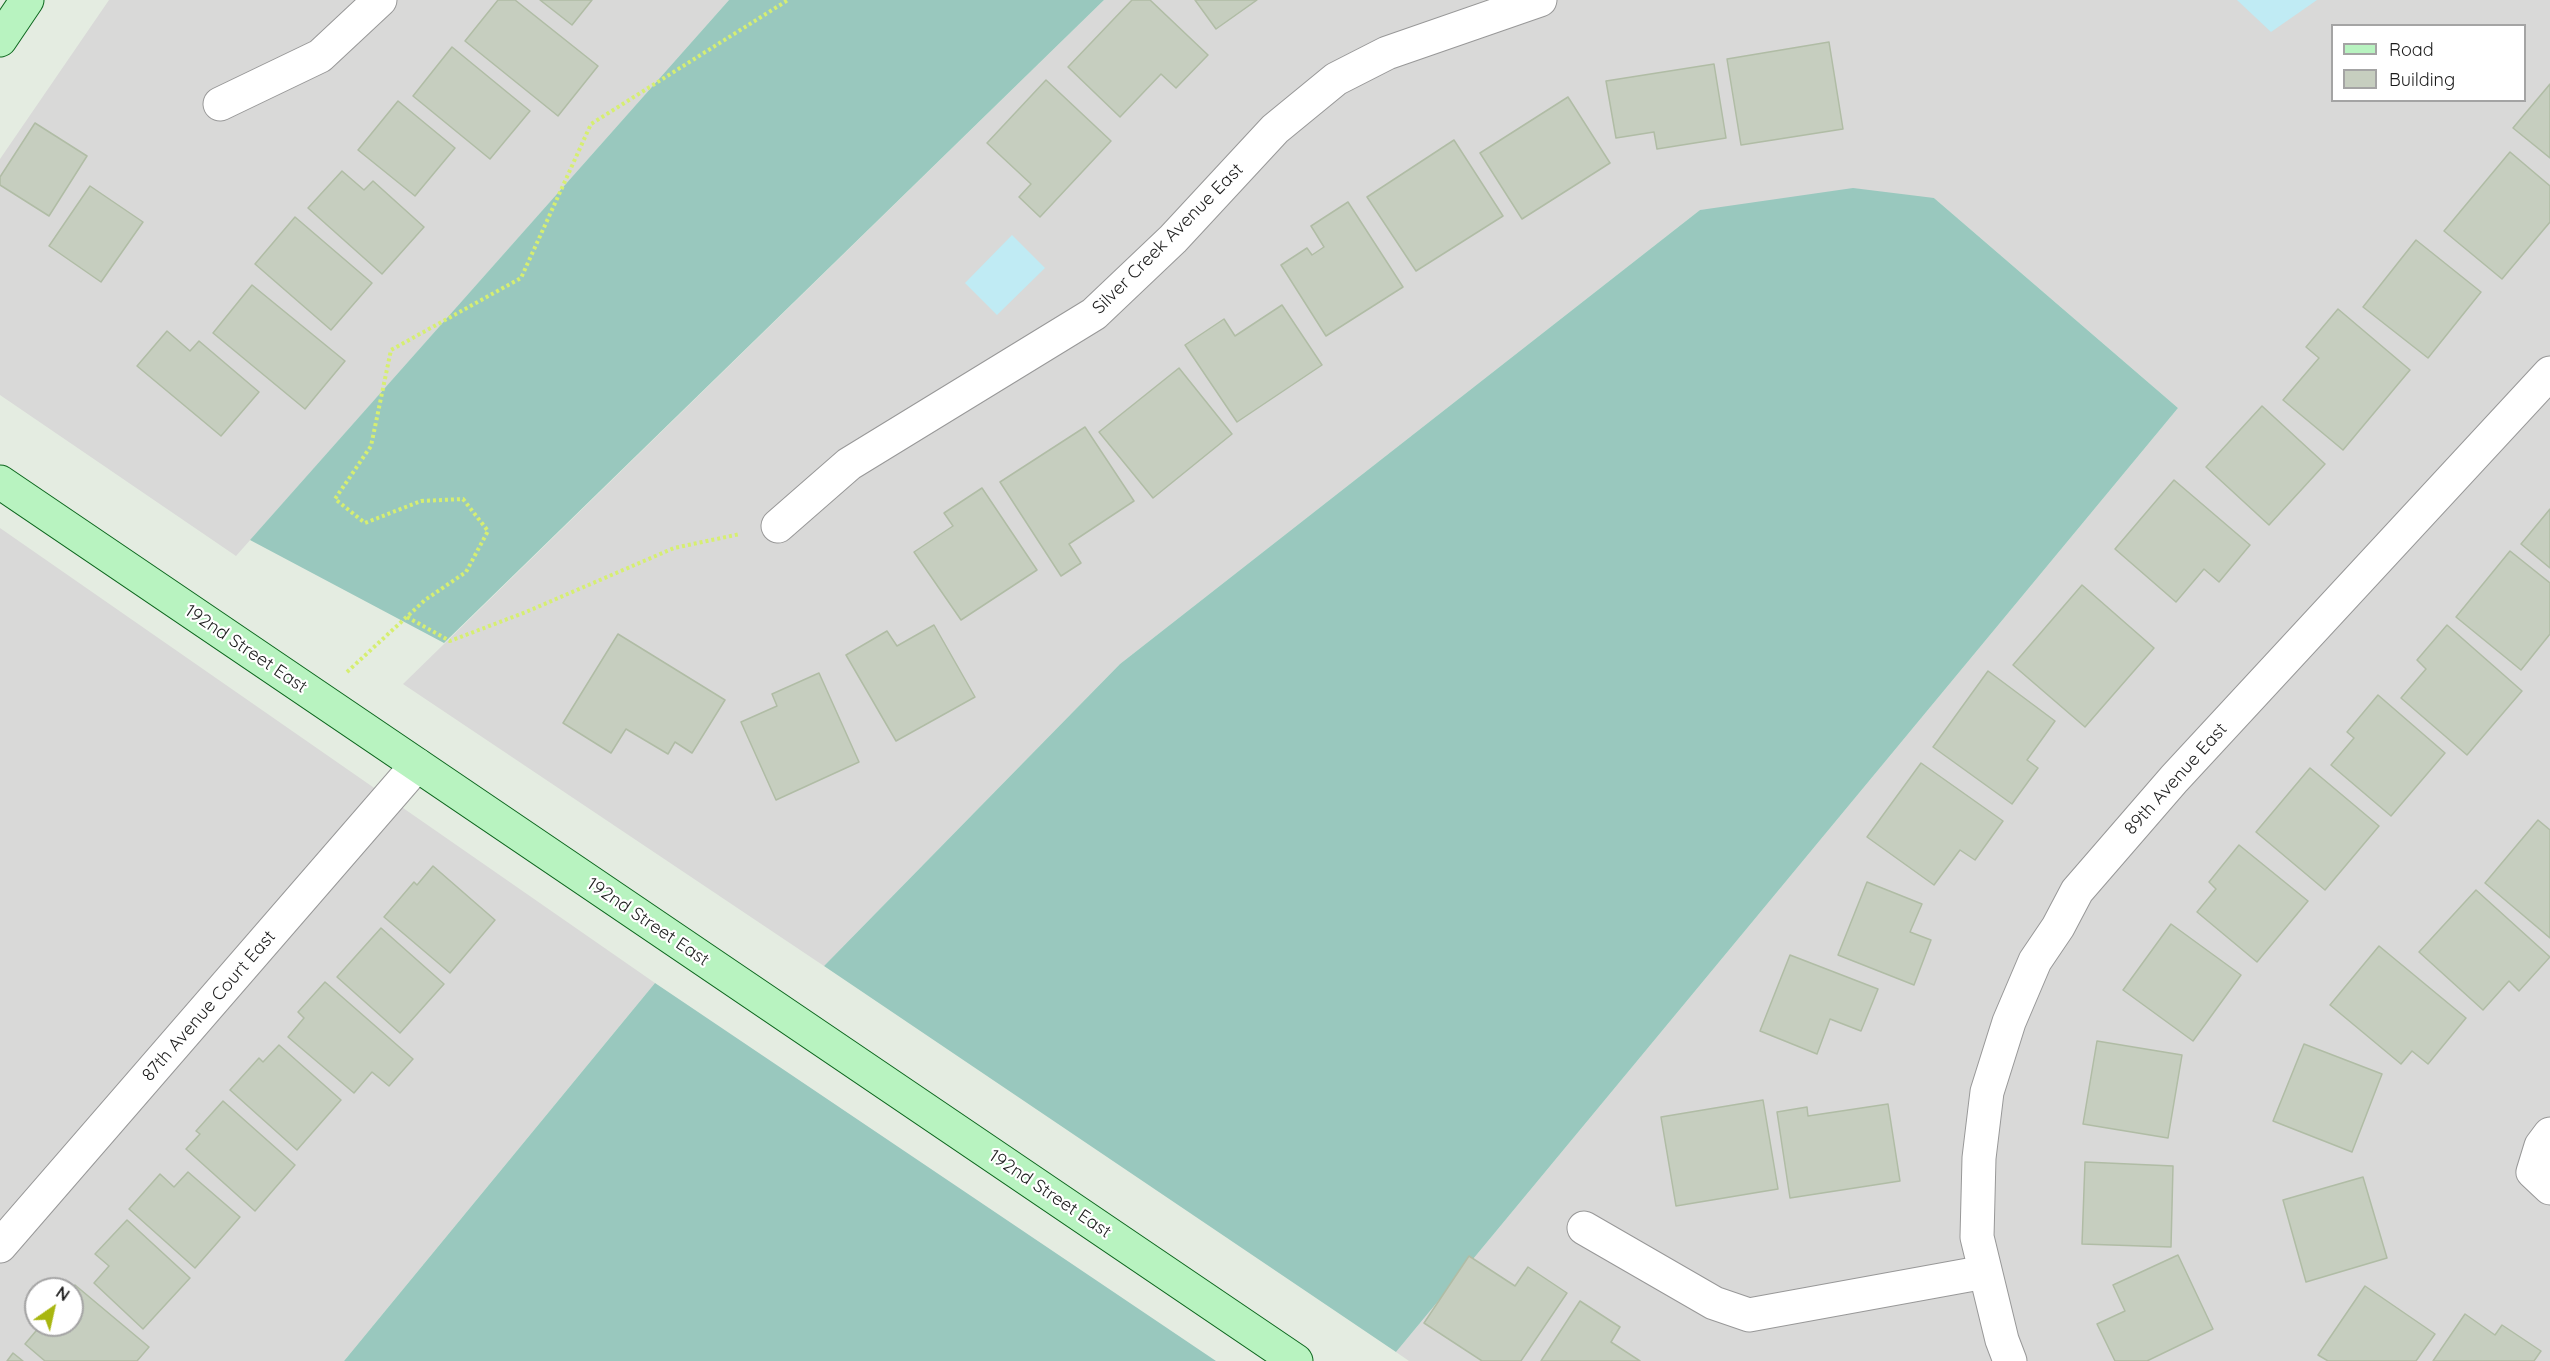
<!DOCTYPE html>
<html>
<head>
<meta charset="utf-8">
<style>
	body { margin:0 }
	#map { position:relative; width:2550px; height:1361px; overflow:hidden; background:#e4ece1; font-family:Quicksand,sans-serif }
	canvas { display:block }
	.legend { position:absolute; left:2331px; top:24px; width:195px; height:78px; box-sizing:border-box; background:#fff; border:2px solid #a4a4a4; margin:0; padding:8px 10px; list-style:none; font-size:18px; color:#1b1b1b }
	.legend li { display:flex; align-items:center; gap:12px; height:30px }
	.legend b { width:30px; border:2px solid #a4a4a4 }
	.north { position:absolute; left:24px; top:1277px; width:60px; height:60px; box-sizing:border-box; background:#fff; border:2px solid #a4a4a4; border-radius:50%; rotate:34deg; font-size:16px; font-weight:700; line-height:24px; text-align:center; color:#1b1b1b }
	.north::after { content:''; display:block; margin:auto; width:21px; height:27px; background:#a8b610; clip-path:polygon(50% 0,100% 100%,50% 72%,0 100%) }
</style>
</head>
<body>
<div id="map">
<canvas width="2550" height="1361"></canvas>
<ul class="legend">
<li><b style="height:8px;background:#b8f3c0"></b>Road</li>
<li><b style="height:16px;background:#c6cebf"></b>Building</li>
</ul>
<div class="north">N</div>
</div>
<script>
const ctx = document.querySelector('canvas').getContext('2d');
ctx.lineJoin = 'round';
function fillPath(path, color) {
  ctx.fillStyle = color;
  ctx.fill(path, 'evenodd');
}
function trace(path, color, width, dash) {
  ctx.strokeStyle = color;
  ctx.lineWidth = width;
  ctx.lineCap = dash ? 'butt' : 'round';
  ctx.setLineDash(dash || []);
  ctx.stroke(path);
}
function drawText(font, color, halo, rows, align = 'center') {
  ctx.font = font + ' Quicksand,sans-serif';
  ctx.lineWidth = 4.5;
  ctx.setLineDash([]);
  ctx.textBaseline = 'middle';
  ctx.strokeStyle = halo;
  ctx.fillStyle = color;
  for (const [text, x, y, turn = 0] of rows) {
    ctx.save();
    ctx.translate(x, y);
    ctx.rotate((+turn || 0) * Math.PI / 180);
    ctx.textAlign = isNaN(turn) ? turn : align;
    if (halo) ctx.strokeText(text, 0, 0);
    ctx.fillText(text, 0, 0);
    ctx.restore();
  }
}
fillPath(new Path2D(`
	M 109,0 L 729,0 L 236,556 L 0,395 L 0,159 Z
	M 1104,0 L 2550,0 L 2550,1361 L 1409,1361 L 1396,1352 L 2178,408 L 1934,198 L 1700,210 L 1120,664 L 824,966 L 403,684 ZM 2332,26 L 2524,26 L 2524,100 L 2332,100 Z
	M 0,528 L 655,983 L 344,1361 L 0,1361 ZM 36,1289 L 72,1289 L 72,1325 L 36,1325 Z`), '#d9d9d8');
fillPath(new Path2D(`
	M 729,0 L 1104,0 L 444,643 L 250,540 Z
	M 1853,188 L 1934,198 L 2178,408 L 1396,1352 L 824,966 L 1120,664 L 1700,210 Z
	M 655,983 L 1216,1361 L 344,1361 Z`), '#99c8be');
fillPath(new Path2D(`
	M 2237,0 L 2317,0 L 2271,32 Z
	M 1012,235 L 1045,268 L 997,315 L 965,283 Z`), '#c0ebf4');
const building = new Path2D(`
	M 498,0 L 515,0 L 598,66 L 558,116 L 465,41 Z
	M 540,0 L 592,0 L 572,25 Z
	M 1132,0 L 1150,0 L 1208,55 L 1176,88 L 1161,74 L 1120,117 L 1068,67 Z
	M 1195,0 L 1257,0 L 1216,29 Z
	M 1829,42 L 1843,129 L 1741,145 L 1727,59 Z
	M 452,47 L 530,111 L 490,159 L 413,96 Z
	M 1714,64 L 1726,138 L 1657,149 L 1654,132 L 1616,138 L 1606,81 Z
	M 1046,80 L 1111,141 L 1040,217 L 1019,197 L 1031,184 L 987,143 Z
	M 2550,84 L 2550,158 L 2513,128 Z
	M 1568,97 L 1610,163 L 1522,219 L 1480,153 Z
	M 398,101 L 455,148 L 415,196 L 358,150 Z
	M 35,123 L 87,156 L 49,216 L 0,185 L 0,177 Z
	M 1454,140 L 1503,216 L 1416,271 L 1367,197 Z
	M 2510,152 L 2550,186 L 2550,222 L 2502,279 L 2444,231 Z
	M 342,171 L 364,190 L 373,181 L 424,227 L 382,274 L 308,208 Z
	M 90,186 L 143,222 L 101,282 L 49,246 Z
	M 1348,202 L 1403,287 L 1326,336 L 1281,265 L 1307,248 L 1312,255 L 1324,247 L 1311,226 Z
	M 295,217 L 372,283 L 331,330 L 255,264 Z
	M 2416,240 L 2481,292 L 2428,358 L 2363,307 Z
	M 252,285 L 345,361 L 305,409 L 213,333 Z
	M 1282,305 L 1322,365 L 1237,422 L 1185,345 L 1224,319 L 1235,336 Z
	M 2338,309 L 2410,370 L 2343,450 L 2283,400 L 2319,358 L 2306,347 Z
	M 167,331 L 190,351 L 199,341 L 259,392 L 221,436 L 137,366 Z
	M 1179,368 L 1232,434 L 1153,498 L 1099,432 Z
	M 2262,406 L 2325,464 L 2269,525 L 2206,467 Z
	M 1085,427 L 1134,501 L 1069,544 L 1081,563 L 1061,576 L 1000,482 Z
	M 2174,480 L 2250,545 L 2219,582 L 2204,569 L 2176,602 L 2115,549 Z
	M 982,488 L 1037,570 L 961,620 L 914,552 L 953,526 L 944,513 Z
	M 2550,509 L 2550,568 L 2521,544 Z
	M 2510,551 L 2550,583 L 2550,634 L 2521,670 L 2456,617 Z
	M 2082,585 L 2154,648 L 2085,727 L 2013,665 Z
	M 934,625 L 975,697 L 896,741 L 846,655 L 887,631 L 897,646 Z
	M 2447,625 L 2522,691 L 2467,755 L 2401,698 L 2426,669 L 2417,660 Z
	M 618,634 L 725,700 L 692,753 L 675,742 L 668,754 L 626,729 L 611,753 L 563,723 Z
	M 1988,671 L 2055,721 L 2027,760 L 2038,768 L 2012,804 L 1933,747 Z
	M 819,673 L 859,762 L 776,800 L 741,722 L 777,706 L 772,694 Z
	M 2378,695 L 2445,753 L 2391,816 L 2331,765 L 2354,738 L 2347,732 Z
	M 1921,763 L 2003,821 L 1975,860 L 1960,850 L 1934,885 L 1867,837 Z
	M 2310,768 L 2379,826 L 2325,890 L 2256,832 Z
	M 2538,820 L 2550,830 L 2550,938 L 2485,883 Z
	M 2239,845 L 2308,901 L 2257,962 L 2197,912 L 2216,889 L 2209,882 Z
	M 433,866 L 495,920 L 450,973 L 384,917 L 414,882 L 417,885 Z
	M 1867,882 L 1922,904 L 1910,932 L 1931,940 L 1914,985 L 1838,955 Z
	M 2476,890 L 2550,957 L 2519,991 L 2509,981 L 2483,1010 L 2419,952 Z
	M 2171,924 L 2241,975 L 2193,1041 L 2123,990 Z
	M 381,928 L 444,984 L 400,1033 L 337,977 Z
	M 2379,946 L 2466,1018 L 2428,1064 L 2412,1051 L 2401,1064 L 2330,1005 Z
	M 1790,955 L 1878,989 L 1861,1031 L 1830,1019 L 1817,1054 L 1760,1031 Z
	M 325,982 L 413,1059 L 389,1086 L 372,1072 L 354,1093 L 288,1037 L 304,1018 L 298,1012 Z
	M 2097,1041 L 2182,1055 L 2168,1138 L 2083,1124 Z
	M 2304,1044 L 2382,1074 L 2352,1152 L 2273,1121 Z
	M 279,1045 L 341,1100 L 297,1150 L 230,1090 L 259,1058 L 263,1062 Z
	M 1763,1100 L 1778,1189 L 1676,1206 L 1661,1117 Z
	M 223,1101 L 295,1165 L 255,1211 L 186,1149 L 200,1134 L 196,1131 Z
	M 1888,1104 L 1900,1181 L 1790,1198 L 1777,1112 L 1807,1107 L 1808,1116 Z
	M 2085,1162 L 2173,1166 L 2171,1247 L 2082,1244 Z
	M 188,1172 L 240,1217 L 195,1268 L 129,1209 L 160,1174 L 174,1187 Z
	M 2363,1177 L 2387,1258 L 2306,1282 L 2283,1200 Z
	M 127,1220 L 190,1278 L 143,1329 L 94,1283 L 109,1266 L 95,1254 Z
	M 2178,1255 L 2213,1329 L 2147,1361 L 2115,1361 L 2097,1324 L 2125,1311 L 2113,1285 Z
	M 1469,1256 L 1515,1286 L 1528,1267 L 1567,1293 L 1521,1361 L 1482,1361 L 1424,1323 Z
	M 75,1285 L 149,1347 L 137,1361 L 45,1361 L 25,1344 L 41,1325 L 72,1325 L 71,1289 Z
	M 2365,1286 L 2435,1334 L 2416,1361 L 2328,1361 L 2318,1355 Z
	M 1580,1301 L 1620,1327 L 1611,1342 L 1640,1361 L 1541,1361 Z
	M 2465,1314 L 2495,1335 L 2502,1325 L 2541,1351 L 2534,1361 L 2433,1361 Z
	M 13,1353 L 23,1361 L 7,1361 Z`);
fillPath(building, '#c6cebf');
trace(building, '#b0bca5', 1.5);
const street = new Path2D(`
	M 220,104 L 320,56 L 380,0
	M 778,526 L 849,464 L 1094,314 L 1173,239 L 1275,129 L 1336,79 L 1387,53 L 1540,0
	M 2550,1134 L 2541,1146 L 2533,1172 L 2550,1188
	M 1584,1228 L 1714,1303 L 1749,1315 L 1985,1272
	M 0,1246 L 417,765
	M 2010,1361 L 2002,1340 L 1977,1237 L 1979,1158 L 1987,1092 L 2009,1022 L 2035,961 L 2058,927 L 2077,891 L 2174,779 L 2550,373`);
const secondary = new Path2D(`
	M 0,40 L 27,0
	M 0,482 L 1296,1361`);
trace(street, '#989898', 35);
trace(secondary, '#0d671e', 35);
trace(new Path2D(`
	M 407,617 L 450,641 L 526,612 L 674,548 L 740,534
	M 347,672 L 425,600 L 466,572 L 488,531 L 463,499 L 421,501 L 365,523 L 335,499 L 371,446 L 391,350 L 521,278 L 591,124 L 788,0`), '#d6ee71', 4, [3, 3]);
trace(street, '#fff', 33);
trace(secondary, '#b8f3c0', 33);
drawText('18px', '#1b1b1b', '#fff', [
	["Silver Creek Avenue East",1168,239,-45],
	["192nd Street East",246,649,34],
	["89th Avenue East",2176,779,-48],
	["192nd Street East",648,922,34],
	["87th Avenue Court East",209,1006,-49],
	["192nd Street East",1050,1194,34]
]);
</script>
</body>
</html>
